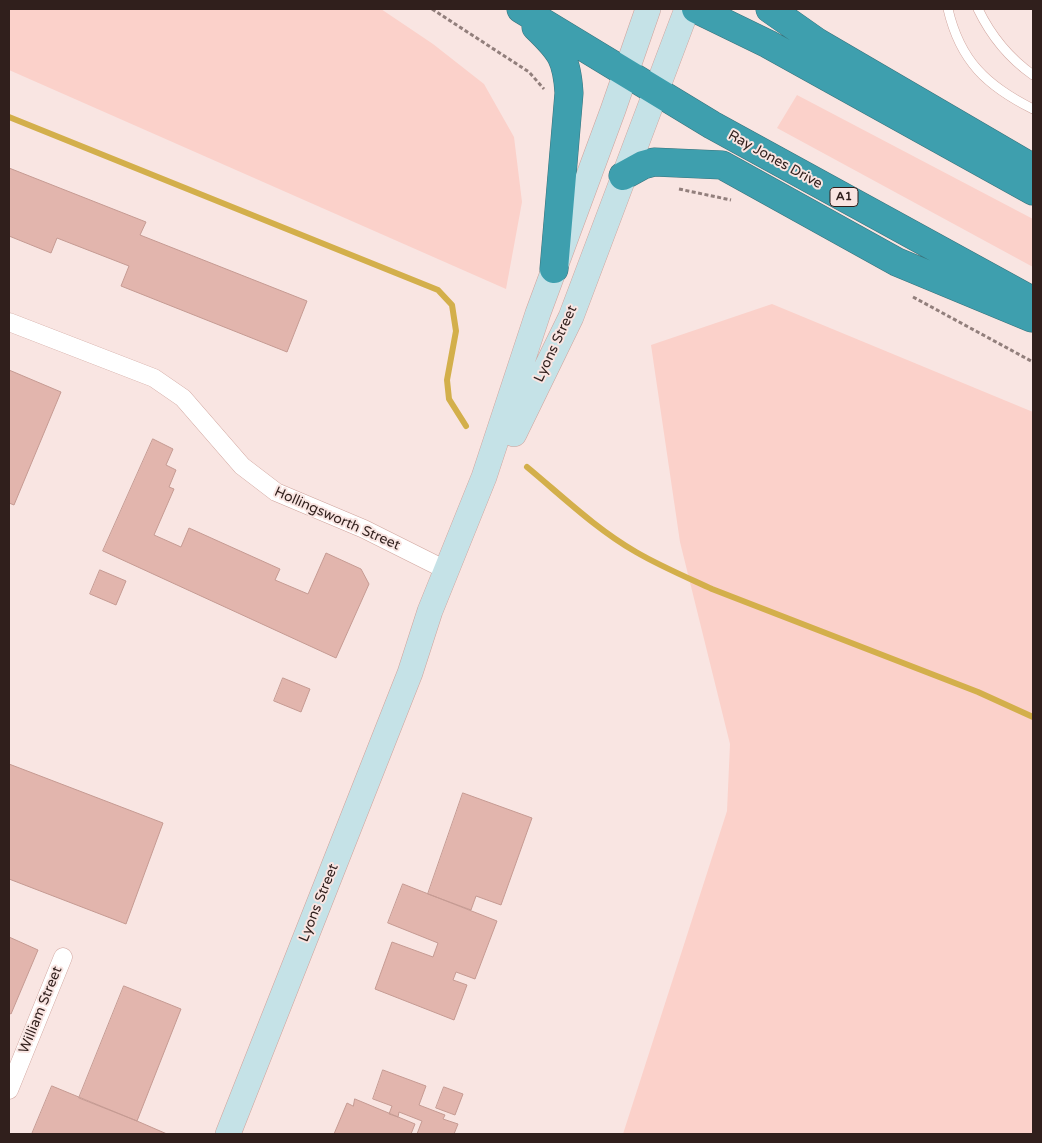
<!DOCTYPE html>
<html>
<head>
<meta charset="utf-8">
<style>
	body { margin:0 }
	#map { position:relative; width:1042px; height:1143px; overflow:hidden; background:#f9e5e2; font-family:"Varela Round",sans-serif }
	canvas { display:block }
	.frame { position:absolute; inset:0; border:10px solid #301f1c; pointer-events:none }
</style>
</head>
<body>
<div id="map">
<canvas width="1042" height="1143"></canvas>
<div class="frame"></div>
</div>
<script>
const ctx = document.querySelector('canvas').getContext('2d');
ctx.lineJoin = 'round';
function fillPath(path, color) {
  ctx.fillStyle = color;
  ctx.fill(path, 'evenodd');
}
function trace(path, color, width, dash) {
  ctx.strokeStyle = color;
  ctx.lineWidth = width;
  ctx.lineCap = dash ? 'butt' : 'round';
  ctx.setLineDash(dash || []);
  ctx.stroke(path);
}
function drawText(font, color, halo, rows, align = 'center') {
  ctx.font = font + ' "Varela Round",sans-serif';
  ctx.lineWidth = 4;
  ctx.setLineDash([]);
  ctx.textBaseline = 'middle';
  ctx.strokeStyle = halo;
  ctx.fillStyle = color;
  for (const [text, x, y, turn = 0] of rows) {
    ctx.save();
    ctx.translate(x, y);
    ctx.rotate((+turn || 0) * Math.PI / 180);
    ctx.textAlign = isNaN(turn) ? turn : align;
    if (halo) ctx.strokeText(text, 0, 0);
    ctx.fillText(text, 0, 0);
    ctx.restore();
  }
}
fillPath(new Path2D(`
	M 9,9 L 381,9 L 433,44 L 484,84 L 514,137 L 522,202 L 506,289 L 9,70 Z
	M 797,95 L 1033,219 L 1033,267 L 777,128 Z
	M 772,304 L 1033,412 L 1033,1134 L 623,1134 L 727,811 L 730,744 L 680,542 L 651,345 Z`), '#fbd1ca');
trace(new Path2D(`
	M 9,117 L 438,290 L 452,305 L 456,331 L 447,380 L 449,399 L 466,426
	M 527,467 C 562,496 596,529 636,552 C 660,566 686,577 712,589 L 978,692 L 1033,717`), '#d3af4b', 6);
const building = new Path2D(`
	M 9,168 L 146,222 L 140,235 L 307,301 L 287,352 L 121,286 L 129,266 L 57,238 L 51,253 L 9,236 Z
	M 9,370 L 61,392 L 14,505 L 9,503 Z
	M 153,439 L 173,449 L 166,465 L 176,470 L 169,487 L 174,489 L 154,535 L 181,547 L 189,528 L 280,569 L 275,580 L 308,594 L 326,553 L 361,569 L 369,584 L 336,658 L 103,551 Z
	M 100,570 L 126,581 L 116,605 L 90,594 Z
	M 283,678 L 310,689 L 301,712 L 274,701 Z
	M 9,764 L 163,823 L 126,924 L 9,879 Z
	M 463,793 L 532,818 L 501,905 L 476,896 L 471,910 L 428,894 Z
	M 403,884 L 497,921 L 475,979 L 456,972 L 453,980 L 467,985 L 454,1020 L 375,989 L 392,942 L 433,957 L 438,943 L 388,923 Z
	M 9,937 L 38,950 L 11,1014 L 9,1013 Z
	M 124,986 L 181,1009 L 137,1121 L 79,1098 Z
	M 383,1070 L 426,1086 L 419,1105 L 445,1115 L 443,1119 L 458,1124 L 454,1134 L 417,1134 L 422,1121 L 399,1112 L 398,1117 L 389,1114 L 392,1106 L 373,1099 Z
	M 52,1086 L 137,1121 L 167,1134 L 32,1134 Z
	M 444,1087 L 463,1094 L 455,1115 L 436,1108 Z
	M 355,1099 L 415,1124 L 411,1134 L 334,1134 L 347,1103 L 353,1106 Z`);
fillPath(building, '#e2b5ad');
trace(building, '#c59a92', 1);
const lane = new Path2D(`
	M 948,9 C 960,61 987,86 1033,109
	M 978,9 C 991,36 1009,58 1033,75`);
const street = new Path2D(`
	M 9,322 L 154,378 L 183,398 L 242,466 L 276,492 L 364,529 L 446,570
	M 9,1090 L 63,957`);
const secondary = new Path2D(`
	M 514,434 L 571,317 L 687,9
	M 228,1134 L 410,673 L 430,611 L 484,477 L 538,313 L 613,110 L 648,9`);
const highway = new Path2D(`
	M 521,9 L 712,125 L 1033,301
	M 696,9 L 768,44 L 1033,191
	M 770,9 L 817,42 L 1033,168
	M 536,27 C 561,51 567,59 569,93 L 554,269
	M 623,176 L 643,165 L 654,162 L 722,165 L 897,262 L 1032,318`);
trace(lane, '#cfa39c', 10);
trace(street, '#cfa39c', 19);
trace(secondary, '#cfa39c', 26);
trace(highway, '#39727b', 29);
trace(new Path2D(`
	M 432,9 L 529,72 L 544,89
	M 679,189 L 731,200
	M 913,297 L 1033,362`), '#927f7c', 3, [4, 2.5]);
trace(lane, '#fff', 9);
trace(street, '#fff', 18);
trace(secondary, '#c5e2e7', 25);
trace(highway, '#3e9fae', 28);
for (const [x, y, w] of [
	[844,197,28]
]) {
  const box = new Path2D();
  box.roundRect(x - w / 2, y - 9.5, w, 19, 4);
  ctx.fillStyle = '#f9e5e2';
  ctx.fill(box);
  trace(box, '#301f1c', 1);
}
drawText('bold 12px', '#301f1c', null, [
	["A1",844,197]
]);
drawText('14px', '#301f1c', '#f9e5e2', [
	["Ray Jones Drive",775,160,29],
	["Lyons Street",556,344,-65],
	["Hollingsworth Street",337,519,24],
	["Lyons Street",319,903,-68],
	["William Street",41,1010,-68]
]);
</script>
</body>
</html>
